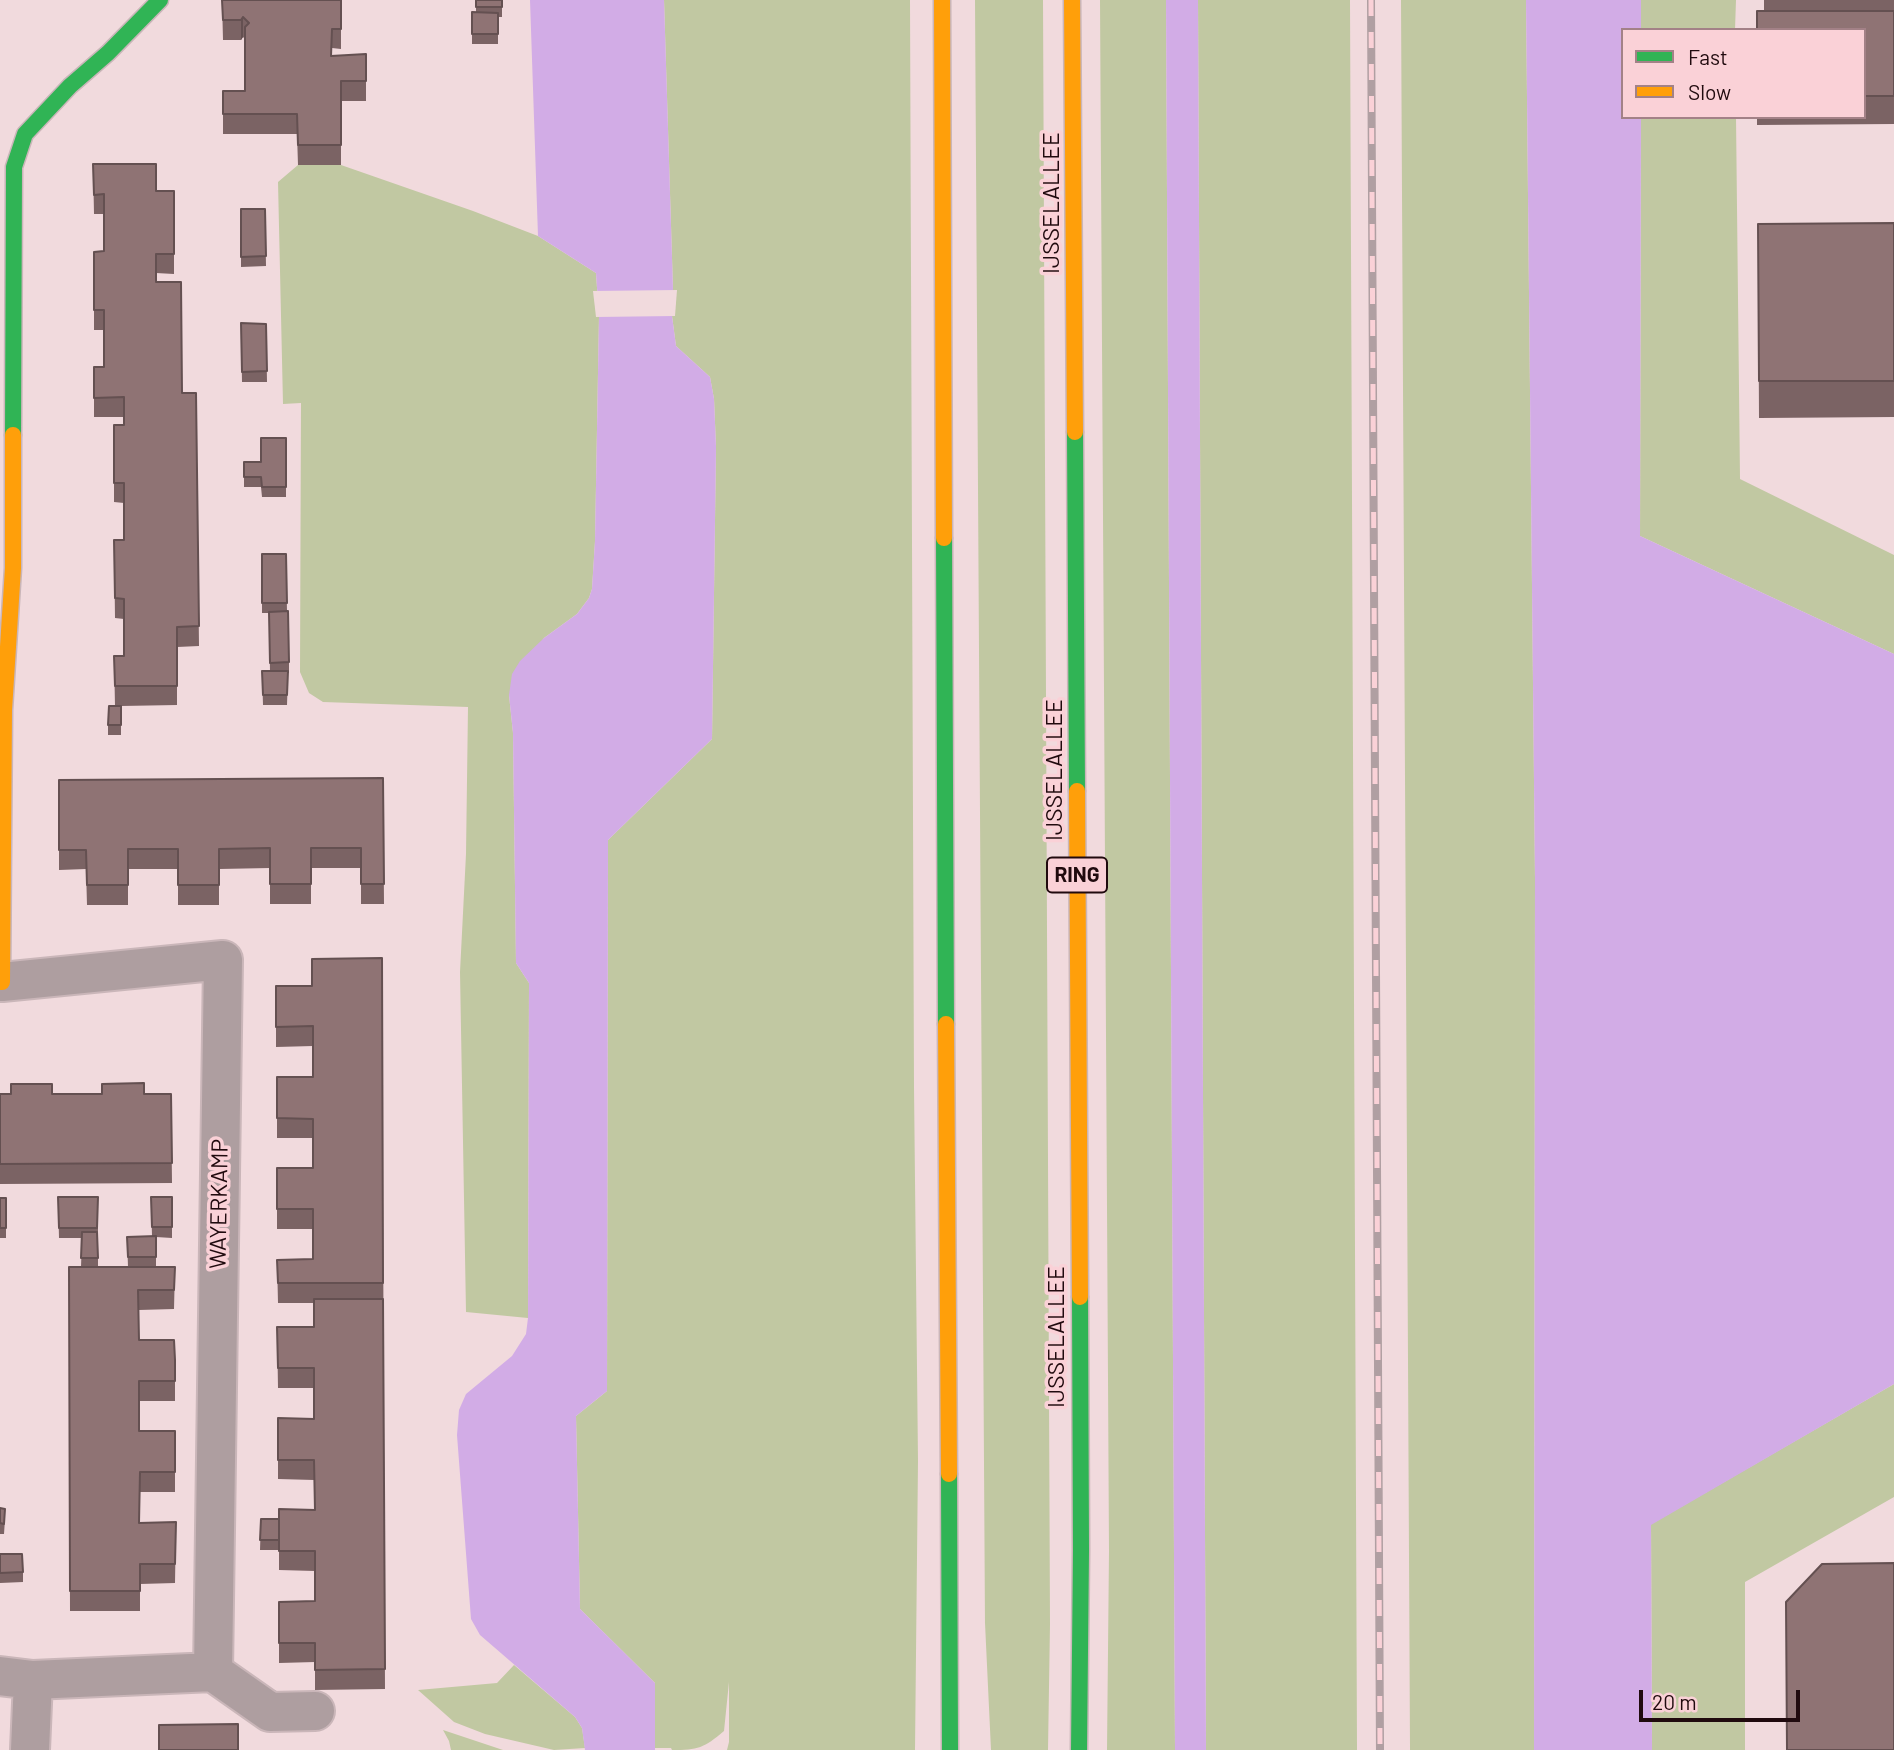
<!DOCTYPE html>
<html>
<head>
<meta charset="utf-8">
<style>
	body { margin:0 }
	#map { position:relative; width:1894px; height:1750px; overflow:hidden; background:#f1dadd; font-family:Barlow,sans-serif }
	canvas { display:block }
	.legend { position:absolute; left:1621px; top:28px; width:245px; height:91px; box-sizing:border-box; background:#fad1d7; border:2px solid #a38187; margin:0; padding:9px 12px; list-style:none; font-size:21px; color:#200a0e }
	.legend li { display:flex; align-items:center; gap:14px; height:35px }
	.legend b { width:35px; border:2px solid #a38187 }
	.scale { position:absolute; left:1639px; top:1690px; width:161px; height:32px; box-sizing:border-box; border:4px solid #200a0e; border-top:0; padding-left:9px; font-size:21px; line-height:24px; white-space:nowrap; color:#200a0e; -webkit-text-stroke:5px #fad1d7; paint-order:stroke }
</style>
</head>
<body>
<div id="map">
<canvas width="1894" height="1750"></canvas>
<ul class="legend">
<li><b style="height:9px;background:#30b455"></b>Fast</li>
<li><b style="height:9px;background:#ff9f0a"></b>Slow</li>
</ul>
<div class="scale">20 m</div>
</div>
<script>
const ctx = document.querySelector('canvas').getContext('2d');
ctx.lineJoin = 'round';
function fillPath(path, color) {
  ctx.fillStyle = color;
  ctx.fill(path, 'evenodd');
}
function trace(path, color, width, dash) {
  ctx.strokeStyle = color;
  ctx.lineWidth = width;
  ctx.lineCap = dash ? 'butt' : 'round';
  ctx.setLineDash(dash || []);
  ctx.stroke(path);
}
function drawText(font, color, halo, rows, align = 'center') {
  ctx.font = font + ' Barlow,sans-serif';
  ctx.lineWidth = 7;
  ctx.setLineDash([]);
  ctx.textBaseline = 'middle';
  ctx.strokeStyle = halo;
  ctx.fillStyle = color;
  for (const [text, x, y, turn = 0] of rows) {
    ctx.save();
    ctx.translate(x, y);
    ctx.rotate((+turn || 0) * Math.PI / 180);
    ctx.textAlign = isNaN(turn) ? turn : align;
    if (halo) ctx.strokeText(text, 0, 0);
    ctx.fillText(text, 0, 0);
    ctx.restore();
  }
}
fillPath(new Path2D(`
	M 664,0 L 910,0 L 914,1087 L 918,1461 L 915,1750 L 727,1750 L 729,1742 L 729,1682 L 724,1731 C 704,1748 698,1750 672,1750 L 671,1748 L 655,1748 L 655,1683 L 580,1609 L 576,1416 L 607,1391 L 608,840 L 712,739 L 716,447 L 714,399 L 710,377 L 676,346 L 672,316 L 673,290 Z
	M 975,0 L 1043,0 L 1050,1624 L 1048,1750 L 991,1750 L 985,1623 Z
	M 1100,0 L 1166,0 L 1175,1750 L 1107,1750 L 1109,1551 Z
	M 1198,0 L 1350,0 L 1357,1750 L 1206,1750 Z
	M 1401,0 L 1526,0 L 1535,879 L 1534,1750 L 1410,1750 Z
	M 1641,0 L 1736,0 L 1735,30 L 1641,30 Z
	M 1641,117 L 1736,117 L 1740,479 L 1894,555 L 1894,654 L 1640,536 Z
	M 298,165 L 341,165 L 473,211 L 538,236 L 596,273 L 599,317 L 595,541 L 592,589 L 589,598 L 577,614 L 544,638 L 509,695 L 513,733 L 516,963 L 529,983 L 528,1318 L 466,1312 L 460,972 L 466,854 L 468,707 L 323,702 L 309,693 L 300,672 L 301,403 L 283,404 L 278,182 Z
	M 1894,1384 L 1894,1497 L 1745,1582 L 1745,1750 L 1652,1750 L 1651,1524 Z
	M 514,1665 L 575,1717 L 582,1728 L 585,1748 L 554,1750 L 485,1734 L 454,1722 L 418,1690 L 497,1683 Z
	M 443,1730 L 503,1750 L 451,1750 L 449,1741 Z`), '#c1c8a2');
fillPath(new Path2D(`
	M 530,0 L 664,0 L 673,290 L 672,316 L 676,346 L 710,377 L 714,399 L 716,447 L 712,739 L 608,840 L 607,1391 L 576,1416 L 580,1609 L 655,1683 L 655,1750 L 585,1750 L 582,1728 L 575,1717 L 480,1635 L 471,1619 L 457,1435 L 459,1410 L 466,1394 L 512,1356 L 526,1334 L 528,1318 L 529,983 L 516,963 L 513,733 L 509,695 L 512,674 L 520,661 L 544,638 L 577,614 L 589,598 L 592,589 L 595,541 L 599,317 L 596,273 L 538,236 Z
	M 1166,0 L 1198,0 L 1206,1750 L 1175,1750 Z
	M 1526,0 L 1641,0 L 1641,30 L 1623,30 L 1623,117 L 1641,117 L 1640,536 L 1894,654 L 1894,1384 L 1651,1525 L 1652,1750 L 1534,1750 L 1535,879 Z`), '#d2ace6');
fillPath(new Path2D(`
	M 677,290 L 675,316 L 596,317 L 593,291 Z`), '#f1dadd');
const street = new Path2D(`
	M 2,982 L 223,960 L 213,1672
	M 0,1676 L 33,1680 L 213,1672 L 270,1712 L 315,1711
	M 30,1750 L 33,1680`);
const fast = new Path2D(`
	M 1075,432 L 1077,791
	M 13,435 L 14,167 L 25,134 L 70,86 L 108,53 L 160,0
	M 944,538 L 946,1024
	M 949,1474 L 950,1750
	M 1079,1750 L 1081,1551 L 1080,1297`);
const slow = new Path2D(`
	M 942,0 L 944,538
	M 1072,0 L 1075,432
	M 1077,791 L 1080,1297
	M 0,982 L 2,982 L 4,710 L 13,568 L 13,435
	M 946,1024 L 949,1474`);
trace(street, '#cab6b9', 42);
trace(fast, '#cab6b9', 19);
trace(slow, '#cab6b9', 19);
trace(street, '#ae9ea0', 38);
trace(fast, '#30b455', 16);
trace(slow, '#ff9f0a', 16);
const rail = new Path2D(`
	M 1371,0 L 1380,1750`);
trace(rail, '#b09fa2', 8);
trace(rail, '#fad1d7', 5, [16]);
fillPath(new Path2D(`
	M 222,0 L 341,0 L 341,49 L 332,48 L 332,56 L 366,54 L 366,101 L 341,101 L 341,165 L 298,165 L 297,134 L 223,134 L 223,91 L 245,91 L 245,39 L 243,37 L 241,40 L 223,40 Z
	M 476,0 L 502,0 L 502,17 L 498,17 L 498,44 L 472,44 L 472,12 L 476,12 Z
	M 1764,0 L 1894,0 L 1894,124 L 1757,125 L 1757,117 L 1864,117 L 1864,30 L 1764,11 Z
	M 93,164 L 156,191 L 174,254 L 174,274 L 156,273 L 156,281 L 182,393 L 196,393 L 199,646 L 177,647 L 177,705 L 121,706 L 121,735 L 108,735 L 108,725 L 115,706 L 114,656 L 124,656 L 124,619 L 115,618 L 114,540 L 124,540 L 124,503 L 114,502 L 114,444 L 124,425 L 124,417 L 94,417 L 94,367 L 104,367 L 104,330 L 94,330 L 94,252 L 104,251 L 104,214 L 94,214 Z
	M 241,209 L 265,209 L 266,266 L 241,267 Z
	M 1894,223 L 1894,417 L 1759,418 L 1758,224 Z
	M 241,323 L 266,324 L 267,382 L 242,382 Z
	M 286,438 L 286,497 L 262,497 L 261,487 L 244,487 L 244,462 L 261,462 Z
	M 262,554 L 286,554 L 287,612 L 289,662 L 289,673 L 288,673 L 287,705 L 263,705 L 262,671 L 270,671 L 269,613 L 262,613 Z
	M 383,778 L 384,904 L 361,904 L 361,868 L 311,868 L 311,904 L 270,904 L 270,868 L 219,869 L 219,905 L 178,905 L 178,869 L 128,869 L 128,905 L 87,905 L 86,869 L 59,870 L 59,780 Z
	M 382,958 L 385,1689 L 315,1690 L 315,1662 L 279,1663 L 279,1602 L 315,1601 L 315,1571 L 279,1570 L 279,1550 L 260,1550 L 261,1519 L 279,1519 L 315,1510 L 314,1480 L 278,1479 L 278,1418 L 314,1419 L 314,1388 L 278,1388 L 277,1327 L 314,1327 L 314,1303 L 278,1303 L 277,1260 L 313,1259 L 313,1229 L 277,1229 L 277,1168 L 313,1168 L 313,1138 L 277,1138 L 277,1077 L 313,1077 L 313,1046 L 276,1047 L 276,986 L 312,986 Z
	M 0,1094 L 171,1094 L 172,1183 L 0,1184 Z
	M 58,1197 L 98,1197 L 98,1267 L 128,1267 L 127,1237 L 152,1236 L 151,1197 L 172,1197 L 172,1238 L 156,1237 L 156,1267 L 175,1267 L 174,1309 L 139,1310 L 139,1340 L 175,1360 L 175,1401 L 139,1401 L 139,1431 L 175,1431 L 175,1492 L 140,1492 L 139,1523 L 176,1522 L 175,1583 L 140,1584 L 140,1611 L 70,1611 L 69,1267 L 81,1267 L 82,1238 L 59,1238 Z
	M 0,1198 L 6,1198 L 6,1238 L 0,1238 Z
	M 0,1508 L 5,1519 L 4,1534 L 0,1534 Z
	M 0,1554 L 23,1572 L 23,1582 L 0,1583 Z`), '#7b6364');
fillPath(new Path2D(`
	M 243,17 L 243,37 L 241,40 L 241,20 Z`), '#645051');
const building = new Path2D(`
	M 222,0 L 341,0 L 341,29 L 332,29 L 331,56 L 366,54 L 366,81 L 341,81 L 341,145 L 298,145 L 297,114 L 223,114 L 223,91 L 245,91 L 245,27 L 249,23 L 243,17 L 241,20 L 223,20 Z
	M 476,0 L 502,0 L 502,7 L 476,7 Z
	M 1757,11 L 1894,11 L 1894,96 L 1864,96 L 1864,30 L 1757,30 Z
	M 472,12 L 498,13 L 498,34 L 472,34 Z
	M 93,164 L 156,164 L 156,191 L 174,191 L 174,254 L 156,254 L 156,282 L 181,282 L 182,393 L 196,393 L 199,626 L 177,627 L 177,686 L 115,686 L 114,656 L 124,656 L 124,599 L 115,598 L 114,540 L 124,540 L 124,483 L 114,483 L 114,425 L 124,425 L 124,397 L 94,398 L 94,367 L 104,367 L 104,310 L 94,310 L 94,252 L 104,251 L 104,194 L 94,195 Z
	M 241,209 L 265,209 L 266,256 L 241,257 Z
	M 1894,223 L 1894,381 L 1759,381 L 1758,224 Z
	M 241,323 L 266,324 L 267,371 L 242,372 Z
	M 261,438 L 286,438 L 286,487 L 262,487 L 261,477 L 244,477 L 244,462 L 261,462 Z
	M 262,554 L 286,554 L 287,603 L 262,603 Z
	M 288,611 L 289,662 L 270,663 L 269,612 Z
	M 262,671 L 288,671 L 287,695 L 263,695 Z
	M 109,706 L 121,706 L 121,725 L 108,725 Z
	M 383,778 L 384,884 L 361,884 L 361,848 L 311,848 L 311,884 L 270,884 L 270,848 L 219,849 L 219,885 L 178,885 L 178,849 L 128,849 L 128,885 L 87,885 L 86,850 L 59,850 L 59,780 Z
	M 382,958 L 383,1283 L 278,1283 L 277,1260 L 313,1259 L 313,1209 L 277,1209 L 277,1168 L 313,1168 L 313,1119 L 277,1118 L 277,1077 L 313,1077 L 313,1026 L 276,1027 L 276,986 L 312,986 L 312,959 Z
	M 144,1083 L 144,1094 L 171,1094 L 172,1163 L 0,1164 L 0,1094 L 11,1094 L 11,1084 L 52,1084 L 52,1094 L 102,1094 L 102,1084 Z
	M 58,1197 L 98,1197 L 97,1228 L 59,1228 Z
	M 151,1197 L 172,1197 L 172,1227 L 152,1227 Z
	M 0,1198 L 6,1198 L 6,1228 L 0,1228 Z
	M 82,1232 L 97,1232 L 98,1258 L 81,1258 Z
	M 156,1236 L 156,1257 L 128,1257 L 127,1237 Z
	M 69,1267 L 175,1267 L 174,1290 L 138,1290 L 139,1340 L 174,1340 L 175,1360 L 175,1381 L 139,1381 L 139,1431 L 175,1431 L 175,1472 L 140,1472 L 139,1523 L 176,1522 L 175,1564 L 140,1564 L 140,1591 L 70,1591 Z
	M 314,1299 L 383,1299 L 385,1669 L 315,1670 L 315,1643 L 279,1643 L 279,1602 L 315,1601 L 315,1551 L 279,1551 L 279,1509 L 315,1510 L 314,1460 L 278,1460 L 278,1418 L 314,1419 L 314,1368 L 278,1368 L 277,1327 L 314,1327 Z
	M 0,1508 L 5,1509 L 4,1524 L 0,1523 Z
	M 261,1519 L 279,1519 L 279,1540 L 260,1540 Z
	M 0,1554 L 22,1554 L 23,1572 L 0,1573 Z
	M 1894,1563 L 1894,1750 L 1787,1750 L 1786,1602 L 1822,1564 Z
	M 238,1724 L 238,1750 L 159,1750 L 159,1725 Z`);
fillPath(building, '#8f7374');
trace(building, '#645051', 2);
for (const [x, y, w] of [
	[1077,875,60]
]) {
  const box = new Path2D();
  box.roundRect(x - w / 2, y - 17.5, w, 35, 5);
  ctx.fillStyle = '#fad1d7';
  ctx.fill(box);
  trace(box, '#200a0e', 2);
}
drawText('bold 21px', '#200a0e', null, [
	["RING",1077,875]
]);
drawText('23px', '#200a0e', '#fad1d7', [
	["IJSSELALLEE",1051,203,-90],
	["IJSSELALLEE",1054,770,-90],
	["WAYERKAMP",219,1204,-89],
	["IJSSELALLEE",1056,1337,-90]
]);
</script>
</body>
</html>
